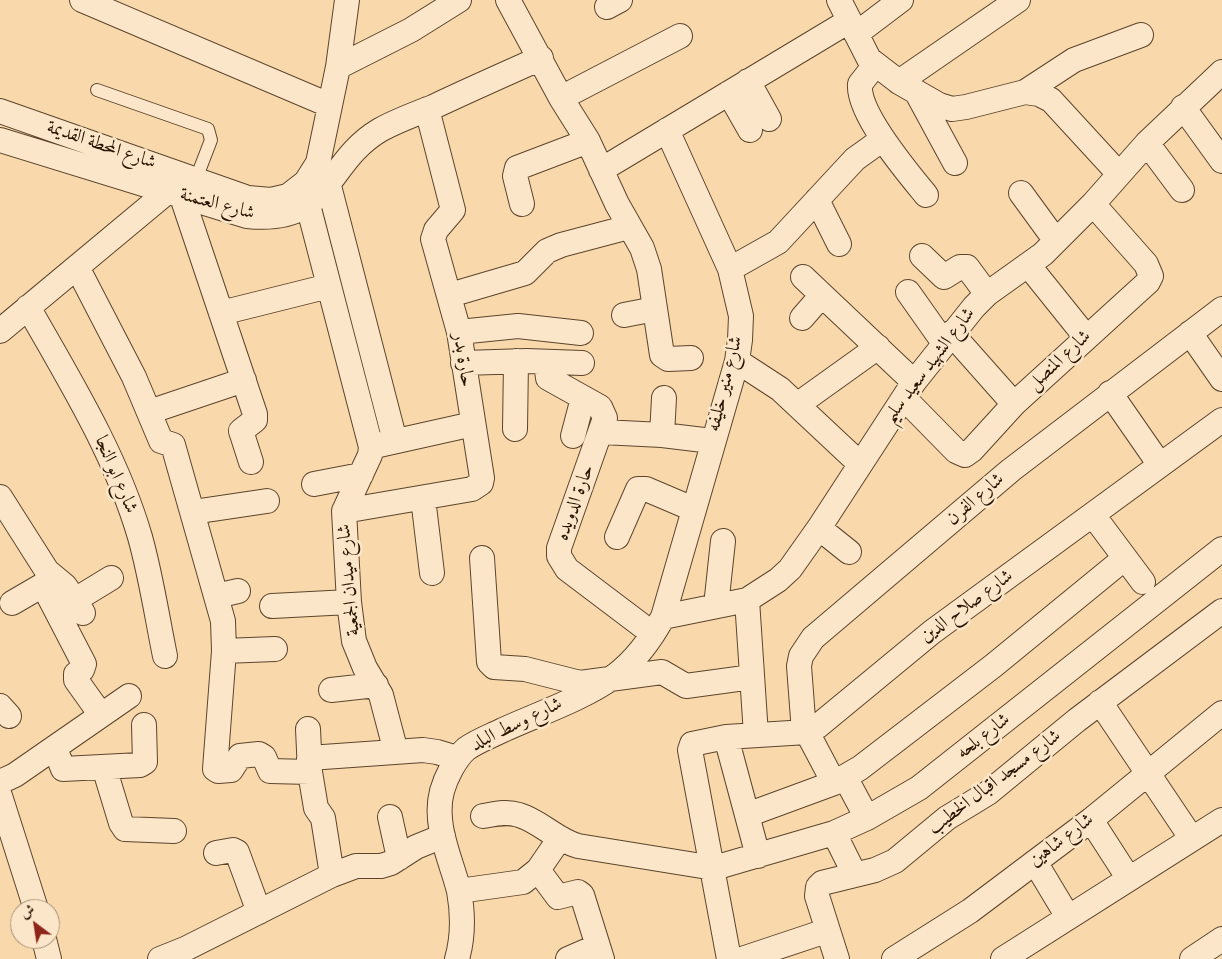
<!DOCTYPE html>
<html>
<head>
<meta charset="utf-8">
<style>
	body { margin:0 }
	#map { position:relative; width:1222px; height:959px; overflow:hidden; background:#f9d9ac; font-family:"IM FELL DW Pica",Amiri,serif }
	canvas { display:block }
	.north { position:absolute; left:10px; top:899px; width:50px; height:50px; box-sizing:border-box; background:#fbe6c9; border:1px solid #a69279; border-radius:50%; rotate:329deg; font-size:14px; font-weight:700; line-height:20px; text-align:center; color:#271401 }
	.north::after { content:''; display:block; margin:auto; width:18px; height:22px; background:#8f2418; clip-path:polygon(50% 0,100% 100%,50% 72%,0 100%) }
</style>
</head>
<body>
<div id="map">
<canvas width="1222" height="959"></canvas>
<div class="north">ش</div>
</div>
<script>
const ctx = document.querySelector('canvas').getContext('2d');
ctx.lineJoin = 'round';
function trace(path, color, width, dash) {
  ctx.strokeStyle = color;
  ctx.lineWidth = width;
  ctx.lineCap = dash ? 'butt' : 'round';
  ctx.setLineDash(dash || []);
  ctx.stroke(path);
}
function drawText(font, color, halo, rows, align = 'center') {
  ctx.font = font + ' "IM FELL DW Pica",Amiri,serif';
  ctx.lineWidth = 5;
  ctx.setLineDash([]);
  ctx.textBaseline = 'middle';
  ctx.strokeStyle = halo;
  ctx.fillStyle = color;
  for (const [text, x, y, turn = 0] of rows) {
    ctx.save();
    ctx.translate(x, y);
    ctx.rotate((+turn || 0) * Math.PI / 180);
    ctx.textAlign = isNaN(turn) ? turn : align;
    if (halo) ctx.strokeText(text, 0, 0);
    ctx.fillText(text, 0, 0);
    ctx.restore();
  }
}
const service = new Path2D(`
	M 97,90 L 208,129 L 211,140 L 196,179`);
const minor = new Path2D(`
	M 82,0 L 329,105
	M 508,0 L 561,98 L 588,141 L 617,204 L 642,248 L 649,269 L 662,355 L 668,359 L 691,358
	M 839,0 L 869,59 L 899,82 L 939,105 L 952,109 L 966,107 L 1025,92 L 1039,94 L 1051,100 L 1119,174
	M 607,7 L 620,0
	M 856,34 L 901,0
	M 875,65 L 860,84 C 857,113 908,173 926,195
	M 338,67 L 411,30 L 459,0
	M 748,81 L 769,119
	M 899,82 L 1018,0
	M 1025,92 L 1074,60 L 1141,35
	M 729,93 L 750,130
	M 917,93 L 955,163
	M 561,98 L 680,36
	M 1183,107 L 1222,161
	M 0,111 L 248,198 L 271,200 L 288,196 L 306,182 L 318,163 L 338,67 L 347,0
	M 0,140 L 247,216 C 332,225 324,163 380,130 C 396,121 415,114 433,107 C 469,90 505,74 541,58
	M 1147,143 L 1182,190
	M 601,170 L 849,21
	M 329,186 L 395,441
	M 1021,193 L 1056,241
	M 182,197 L 255,414 L 255,420 L 241,431 L 251,462
	M 817,200 L 839,244
	M 522,204 L 515,176 L 517,168 L 588,141
	M 308,205 L 371,447 L 370,455 L 344,511 L 349,602 L 354,641 L 365,668 L 381,695 L 396,752
	M 922,256 L 944,277 L 960,267 L 967,267 L 987,294
	M 1029,266 L 1086,337
	M 77,267 L 134,377 L 161,441 L 173,445 L 223,621 L 224,651 L 215,769 L 218,771 L 231,770 L 240,756 L 259,754 L 264,757 L 270,771 L 310,772 L 316,808 L 323,818 L 332,875
	M 730,269 L 778,242 L 855,159 L 883,139
	M 803,277 L 914,382
	M 908,292 L 944,343
	M 450,295 L 525,273 L 547,251 L 561,245 L 629,227
	M 28,307 C 70,381 116,455 140,537 C 151,576 157,617 165,656
	M 221,313 L 329,286
	M 624,315 L 655,309
	M 802,318 L 822,295
	M 0,331 L 167,192 L 172,181
	M 459,332 L 518,326 L 581,333
	M 951,333 L 1014,404
	M 1190,333 L 1222,379
	M 737,361 L 780,389 L 859,463
	M 546,362 L 548,378 L 600,407 L 605,418 L 559,548 L 559,556 L 567,569 L 653,634
	M 463,363 L 527,361 L 582,363
	M 1110,393 L 1160,465
	M 904,398 L 956,451 L 965,455 L 972,450 L 1014,404 L 1148,282 L 1151,276 L 1146,264 L 1093,204
	M 797,405 L 878,347
	M 149,412 L 244,380
	M 515,429 L 516,361
	M 602,432 L 662,435 L 712,441
	M 662,435 L 664,398
	M 573,436 L 583,398
	M 379,445 L 473,424
	M 314,484 L 361,475
	M 0,497 L 47,571 L 65,586 L 83,613
	M 423,498 L 432,573
	M 344,511 L 472,489 L 481,483 L 482,478 L 459,332 L 433,239 L 436,230 L 453,210 L 427,109
	M 193,512 L 267,501
	M 1093,515 L 1143,582
	M 819,528 L 849,552
	M 617,537 L 638,489 L 646,489 L 693,509
	M 482,558 L 489,662 L 494,667 L 525,669 L 580,683 L 662,672 L 686,686 L 752,677
	M 43,585 L 84,664 L 82,670 L 76,674 L 76,680 L 101,715
	M 216,596 L 238,591
	M 75,600 L 111,578
	M 747,600 L 756,735
	M 12,603 L 55,578
	M 272,606 L 349,602
	M 716,606 L 723,541
	M 663,617 L 747,600 L 778,580 L 790,569 L 819,528 L 914,382 L 974,307 L 987,294 L 1043,254 L 1093,204 L 1147,143 L 1222,72
	M 224,651 L 275,649
	M 331,690 L 376,685
	M 1100,702 L 1192,839
	M 0,706 L 9,716
	M 308,729 L 310,772
	M 804,732 L 799,666 L 801,656 L 813,638 L 1011,470 L 1222,309
	M 807,732 L 834,783
	M 726,737 L 758,856
	M 55,748 L 63,769 L 140,765 L 145,762 L 144,725
	M 309,758 L 423,750 L 437,752 L 457,758
	M 104,767 L 121,823 L 125,829 L 174,831
	M 845,777 L 867,818
	M 0,782 L 15,775 L 129,696
	M 0,796 L 36,909
	M 747,815 L 834,783 L 860,768 L 993,666 L 1125,558
	M 483,816 C 495,814 507,811 519,815 C 540,821 556,840 578,846 L 714,868 L 834,833 L 867,818 L 919,788 L 1222,549
	M 390,817 L 399,858
	M 1091,820 L 1129,879
	M 834,833 L 855,875
	M 216,853 L 233,850 L 237,852 L 259,912
	M 1035,862 L 1068,917
	M 538,870 L 558,897 L 578,892 L 582,895 L 602,959
	M 459,891 L 523,882 L 538,870 L 560,838
	M 44,939 L 49,959
	M 160,959 L 185,949 L 332,875 L 356,866 L 381,866 L 391,863 L 416,847 L 443,836
	M 457,959 C 463,938 463,913 459,891 C 451,859 433,825 442,791 C 446,777 455,759 466,749 C 477,741 491,736 503,730 C 540,713 583,699 616,675 C 637,659 651,639 663,617 L 737,361 L 740,340 L 741,316 L 730,269 L 667,130
	M 568,959 L 598,946
	M 729,959 L 690,750 L 692,744 L 726,737 L 807,732 L 818,726 L 932,632 L 1222,420
	M 742,959 L 826,931
	M 837,959 L 817,896 L 818,887 L 822,883 L 875,870 L 895,861 L 947,818 L 988,793 L 1077,720 L 1222,611
	M 894,959 L 970,911 L 1091,820 L 1222,713
	M 1003,959 L 1222,820
	M 1192,959 L 1222,939`);
trace(service, '#5c452c', 14);
trace(minor, '#5c452c', 26);
trace(service, '#fbe6c9', 12);
trace(minor, '#fbe6c9', 24);
drawText('19px', '#271401', '#fbe6c9', [
	["شارع المحطة القديمة",101,146,19],
	["شارع العتمنة",217,205,15],
	["حارة بدر",462,360,81],
	["شارع المنصل",1060,361,-43],
	["شارع الشهيد سعيد سليم",930,366,-53],
	["شارع منير خليفه",726,384,-76],
	["شارع ابو النجا",115,475,67],
	["شارع الفرن",976,500,-41],
	["حارة الدويده",576,503,-70],
	["شارع ميدان الجمعية",350,580,-95],
	["شارع صلاح الدين",967,607,-36],
	["شارع وسط البلد",517,725,-26],
	["شارع بلحه",984,737,-38],
	["شارع مسجد اقبال الخطيب",995,783,-37],
	["شارع شاهين",1062,841,-37]
]);
</script>
</body>
</html>
